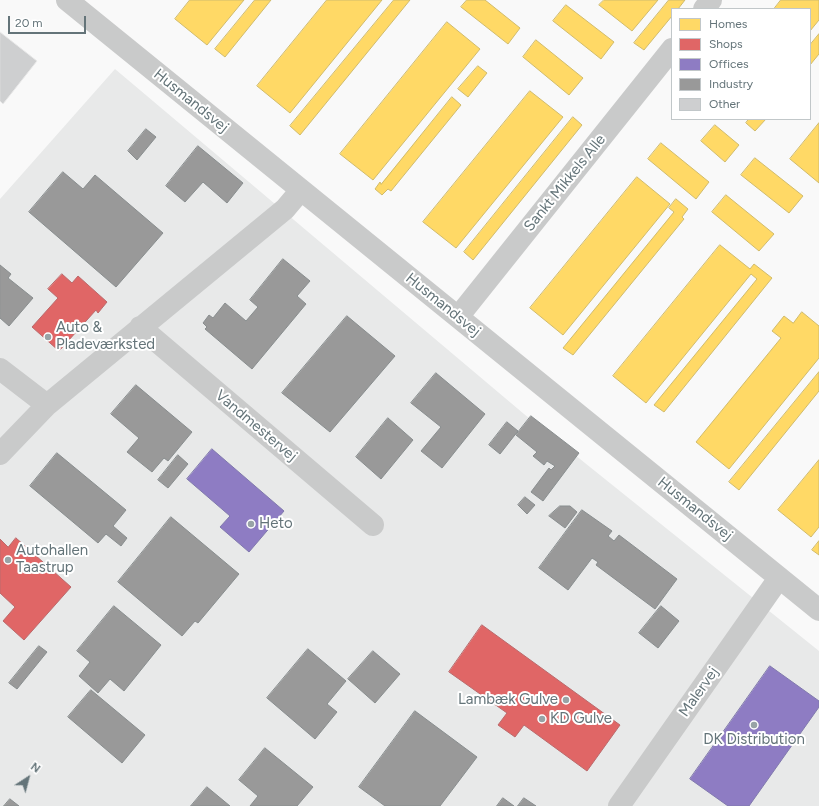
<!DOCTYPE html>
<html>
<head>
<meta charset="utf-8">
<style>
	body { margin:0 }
	#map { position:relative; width:819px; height:806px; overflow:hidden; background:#f9f9f9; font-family:Figtree,sans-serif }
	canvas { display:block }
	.legend { position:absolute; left:671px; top:8px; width:140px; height:112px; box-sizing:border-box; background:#fff; border:1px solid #c1c7c9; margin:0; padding:5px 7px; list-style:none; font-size:12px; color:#647479 }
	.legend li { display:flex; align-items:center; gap:8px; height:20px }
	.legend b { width:20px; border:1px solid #c1c7c9 }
	.north { position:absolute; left:8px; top:758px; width:40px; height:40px; -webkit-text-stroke:3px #fff; paint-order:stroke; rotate:36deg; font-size:11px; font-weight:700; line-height:16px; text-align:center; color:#647479 }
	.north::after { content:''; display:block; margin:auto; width:14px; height:18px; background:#647479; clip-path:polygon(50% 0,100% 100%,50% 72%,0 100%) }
	.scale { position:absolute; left:8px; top:16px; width:78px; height:18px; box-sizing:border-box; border:2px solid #647479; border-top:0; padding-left:5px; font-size:12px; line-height:14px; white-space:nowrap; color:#647479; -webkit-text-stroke:3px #fff; paint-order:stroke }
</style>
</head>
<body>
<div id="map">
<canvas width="819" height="806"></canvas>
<ul class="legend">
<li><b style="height:11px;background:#ffd966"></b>Homes</li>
<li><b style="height:11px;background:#e06666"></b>Shops</li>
<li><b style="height:11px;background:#8e7cc3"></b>Offices</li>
<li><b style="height:11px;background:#999"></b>Industry</li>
<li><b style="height:11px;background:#cecfd0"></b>Other</li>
</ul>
<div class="north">N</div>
<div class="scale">20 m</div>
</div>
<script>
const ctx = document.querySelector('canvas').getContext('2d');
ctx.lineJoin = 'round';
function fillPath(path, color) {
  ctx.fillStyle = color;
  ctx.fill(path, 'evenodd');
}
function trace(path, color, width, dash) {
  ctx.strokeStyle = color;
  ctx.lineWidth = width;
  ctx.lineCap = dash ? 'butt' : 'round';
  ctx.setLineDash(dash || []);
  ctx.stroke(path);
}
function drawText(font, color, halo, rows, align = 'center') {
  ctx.font = font + ' Figtree,sans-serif';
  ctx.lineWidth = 4;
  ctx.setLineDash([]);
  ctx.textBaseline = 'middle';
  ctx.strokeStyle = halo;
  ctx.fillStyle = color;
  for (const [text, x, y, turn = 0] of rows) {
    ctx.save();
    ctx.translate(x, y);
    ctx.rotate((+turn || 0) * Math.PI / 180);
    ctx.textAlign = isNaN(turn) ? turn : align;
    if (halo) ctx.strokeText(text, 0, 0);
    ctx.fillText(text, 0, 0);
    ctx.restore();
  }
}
fillPath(new Path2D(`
	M 115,69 L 524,414 L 819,651 L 819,806 L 0,806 L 0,199 Z`), '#e8e9e9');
const homes = new Path2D(`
	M 190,0 L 244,0 L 207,45 L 175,19 Z
	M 255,0 L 271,0 L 225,57 L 215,49 Z
	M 327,0 L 382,0 L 290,113 L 257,86 Z
	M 394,0 L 410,0 L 300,135 L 290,126 Z
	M 467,0 L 485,0 L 520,28 L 508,44 L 461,7 Z
	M 604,0 L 658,0 L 632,31 L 599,5 Z
	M 669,0 L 685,0 L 678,9 L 672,9 L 672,16 L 644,50 L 634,43 Z
	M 781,0 L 819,0 L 819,20 L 810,31 L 810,9 L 774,9 Z
	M 566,5 L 614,42 L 601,59 L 553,21 Z
	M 447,22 L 480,49 L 373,180 L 340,154 Z
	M 819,34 L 819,54 L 810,65 L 810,45 Z
	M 536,40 L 583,78 L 569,95 L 523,57 Z
	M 478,66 L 487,73 L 468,97 L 458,89 Z
	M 530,91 L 563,117 L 456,248 L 423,222 Z
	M 452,97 L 461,105 L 391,191 L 388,189 L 382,195 L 375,189 L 380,182 L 381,184 Z
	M 573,117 L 582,125 L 473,260 L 464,252 Z
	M 749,119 L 766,119 L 755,131 L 746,123 Z
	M 819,123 L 819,183 L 790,159 Z
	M 715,125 L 739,145 L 725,162 L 701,141 Z
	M 661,143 L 709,182 L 696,199 L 648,159 Z
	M 755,158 L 803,196 L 789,213 L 741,175 Z
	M 637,177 L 670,204 L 563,335 L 530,308 Z
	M 726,195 L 774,234 L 759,251 L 712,212 Z
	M 676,199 L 688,209 L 682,217 L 684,219 L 573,355 L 563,348 L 674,212 L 669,208 Z
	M 720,245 L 750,269 L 754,264 L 772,278 L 664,412 L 654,405 L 757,279 L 751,274 L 646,403 L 613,376 Z
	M 802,312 L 819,326 L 819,358 L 729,469 L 696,442 L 781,338 L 772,331 L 784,316 L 793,323 Z
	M 819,372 L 819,391 L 739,490 L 729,482 Z
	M 819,460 L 819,527 L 811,537 L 778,510 Z
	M 819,541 L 819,555 L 812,550 Z`);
fillPath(homes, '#ffd966');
trace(homes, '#d0bb6c', 1);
const shops = new Path2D(`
	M 62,274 L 72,283 L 78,276 L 107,302 L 98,313 L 96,310 L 59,351 L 32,327 L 58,298 L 48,289 Z
	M 16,538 L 71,587 L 24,640 L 3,621 L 15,607 L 0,593 L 0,539 L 8,547 Z
	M 482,625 L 620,725 L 587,771 L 524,725 L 515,737 L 498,725 L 507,713 L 449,672 Z`);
fillPath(shops, '#e06666');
trace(shops, '#bb6a6c', 1);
const offices = new Path2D(`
	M 212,449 L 284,511 L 249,552 L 220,527 L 230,516 L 187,479 Z
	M 770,666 L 819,701 L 819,707 L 749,806 L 728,806 L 690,779 Z`);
fillPath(offices, '#8e7cc3');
trace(offices, '#817aad', 1);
const industry = new Path2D(`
	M 146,129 L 156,137 L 137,160 L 128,151 Z
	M 198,146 L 243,183 L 227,203 L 203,182 L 185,202 L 166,186 Z
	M 63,172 L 83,189 L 95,175 L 163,233 L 116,287 L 29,212 Z
	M 283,259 L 310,281 L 297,296 L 306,304 L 252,369 L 205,329 L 207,327 L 203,323 L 209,315 L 213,318 L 225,303 L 246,321 L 258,307 L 250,300 Z
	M 0,265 L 11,274 L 8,278 L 33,298 L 9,326 L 0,318 Z
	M 347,316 L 395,356 L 330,432 L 282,393 Z
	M 436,373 L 485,414 L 442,468 L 421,451 L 441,427 L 411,403 Z
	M 136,385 L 192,432 L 168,461 L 164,458 L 152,472 L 127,452 L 139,438 L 111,414 Z
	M 531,416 L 579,453 L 543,501 L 531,492 L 549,468 L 551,470 L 555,466 L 547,461 L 544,465 L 533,456 L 537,452 L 516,435 Z
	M 388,418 L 413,440 L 381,479 L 356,457 Z
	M 507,422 L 518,431 L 500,454 L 489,445 Z
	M 57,453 L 126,510 L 113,526 L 127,538 L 121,546 L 106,534 L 98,543 L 30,486 Z
	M 178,455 L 188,464 L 168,488 L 158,480 Z
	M 525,497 L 535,505 L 527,514 L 518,505 Z
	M 560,506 L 570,506 L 577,512 L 565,528 L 549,516 Z
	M 582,510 L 612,531 L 608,536 L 614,541 L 619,535 L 677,579 L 655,609 L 596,565 L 598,562 L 592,558 L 568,590 L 539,568 Z
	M 171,517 L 239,574 L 198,623 L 195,621 L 182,636 L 118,582 Z
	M 114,606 L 161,645 L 124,691 L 110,679 L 98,693 L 79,676 L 90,662 L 77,651 Z
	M 661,606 L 679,621 L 658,648 L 639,633 Z
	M 39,646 L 47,652 L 17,689 L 9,683 Z
	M 308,649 L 346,681 L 327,704 L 337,712 L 315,739 L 267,698 Z
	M 373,651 L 400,674 L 375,703 L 348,679 Z
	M 91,690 L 145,735 L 122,763 L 68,717 Z
	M 415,711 L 477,757 L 440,806 L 385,806 L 359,787 Z
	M 265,748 L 313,787 L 297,806 L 250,806 L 258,796 L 239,780 Z
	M 207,787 L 230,806 L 191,806 Z
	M 503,798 L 514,806 L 497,806 Z
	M 524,798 L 536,806 L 518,806 Z
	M 10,799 L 19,806 L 4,806 Z`);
fillPath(industry, '#999');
trace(industry, '#898e8f', 1);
const building = new Path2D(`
	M 0,32 L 37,61 L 3,104 L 0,101 Z`);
fillPath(building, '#cecfd0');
trace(building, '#e8e8e8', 1);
trace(new Path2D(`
	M 67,0 L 819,610
	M 704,9 L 711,0
	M 458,317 L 672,49
	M 140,327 L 373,525
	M 0,369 L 47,405
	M 0,454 L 47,405 L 285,209 L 301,190
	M 619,806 L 779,578`), '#c9caca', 22);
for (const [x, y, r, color] of [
	[48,337,4,"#98a3a6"],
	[251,524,4,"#98a3a6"],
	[8,560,4,"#98a3a6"],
	[566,700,4,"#98a3a6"],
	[542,719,4,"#98a3a6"],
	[754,725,4,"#98a3a6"]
]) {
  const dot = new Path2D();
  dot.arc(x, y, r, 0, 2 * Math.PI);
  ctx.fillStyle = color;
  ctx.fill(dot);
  trace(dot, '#fff', 1.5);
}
drawText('15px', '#647479', '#fff', [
	["Husmandsvej",191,101,39],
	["Sankt Mikkels Alle",565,183,-51],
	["Husmandsvej",443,305,39],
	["Vandmestervej",256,426,40],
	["Husmandsvej",695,509,39],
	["Malervej",699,692,-55]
]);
drawText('15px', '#647479', '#fff', [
	["Auto &",56,328],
	["Pladeværksted",56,345],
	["Heto",259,524],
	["Autohallen",16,551],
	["Taastrup",16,568],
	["Lambæk Gulve",558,700,"right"],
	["KD Gulve",550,719],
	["DK Distribution",754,740,"center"]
], 'left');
</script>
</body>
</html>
